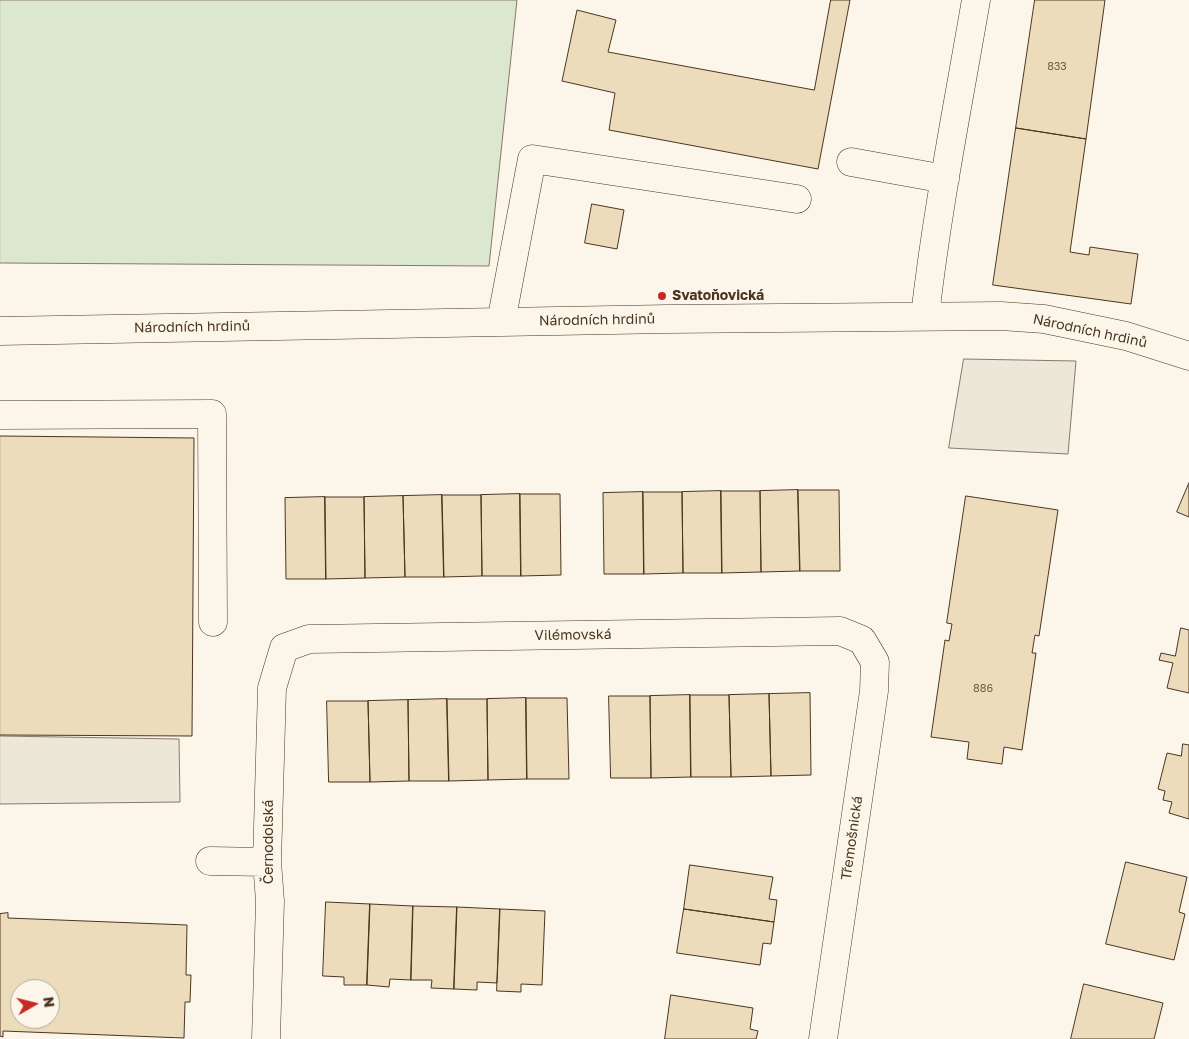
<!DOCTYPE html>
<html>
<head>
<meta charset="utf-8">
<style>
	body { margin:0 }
	#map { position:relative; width:1189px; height:1039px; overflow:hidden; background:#fbf6e9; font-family:"Golos Text",sans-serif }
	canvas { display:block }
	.north { position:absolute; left:10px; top:979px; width:50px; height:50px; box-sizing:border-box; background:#fbf6e9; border:1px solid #b4a999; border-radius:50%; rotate:82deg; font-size:14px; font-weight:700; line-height:20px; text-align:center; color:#4a3520 }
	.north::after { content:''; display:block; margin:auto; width:18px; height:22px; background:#c62828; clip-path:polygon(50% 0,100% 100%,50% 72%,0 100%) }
</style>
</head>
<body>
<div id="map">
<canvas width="1189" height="1039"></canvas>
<div class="north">N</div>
</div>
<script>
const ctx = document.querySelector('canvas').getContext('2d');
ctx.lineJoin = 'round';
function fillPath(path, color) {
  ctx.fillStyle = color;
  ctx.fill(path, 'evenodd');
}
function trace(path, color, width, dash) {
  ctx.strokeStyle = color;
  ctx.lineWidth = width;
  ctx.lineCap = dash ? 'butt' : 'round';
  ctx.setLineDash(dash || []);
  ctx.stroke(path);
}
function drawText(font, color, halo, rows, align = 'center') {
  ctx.font = font + ' "Golos Text",sans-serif';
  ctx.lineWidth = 4;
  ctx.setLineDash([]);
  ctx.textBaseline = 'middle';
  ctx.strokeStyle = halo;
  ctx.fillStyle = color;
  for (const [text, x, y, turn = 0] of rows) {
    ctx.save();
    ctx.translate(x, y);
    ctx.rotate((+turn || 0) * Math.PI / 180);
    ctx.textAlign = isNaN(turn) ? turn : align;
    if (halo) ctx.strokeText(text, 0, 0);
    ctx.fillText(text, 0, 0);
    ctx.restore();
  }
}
const green = new Path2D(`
	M 0,0 L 517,0 L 489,266 L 0,263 Z`);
fillPath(green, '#dce7d0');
trace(green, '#887966', 1);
const parking = new Path2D(`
	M 964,359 L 1076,361 L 1068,454 L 949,448 Z
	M 0,736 L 179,739 L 180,802 L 0,804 Z`);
fillPath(parking, '#ede7d9');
trace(parking, '#887966', 1);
const building = new Path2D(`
	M 831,0 L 850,0 L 818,169 L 609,130 L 615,93 L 562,81 L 577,10 L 616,20 L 608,52 L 814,90 Z
	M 1035,0 L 1105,0 L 1086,139 L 1016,128 Z
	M 1016,128 L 1086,139 L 1070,252 L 1089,255 L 1090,247 L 1138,254 L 1131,304 L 993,285 Z
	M 592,204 L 624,210 L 617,249 L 585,243 Z
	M 0,436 L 194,438 L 192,736 L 0,735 Z
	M 1189,483 L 1189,517 L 1177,512 Z
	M 798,490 L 839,490 L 840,571 L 800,571 Z
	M 798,490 L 800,571 L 761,572 L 760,491 Z
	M 721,491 L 760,491 L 761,572 L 722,573 Z
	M 721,491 L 722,573 L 683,573 L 682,492 Z
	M 643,492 L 682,492 L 683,573 L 644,574 Z
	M 643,492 L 644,574 L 604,574 L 603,493 Z
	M 520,494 L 560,494 L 561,575 L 521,576 Z
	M 520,494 L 521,576 L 482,576 L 481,495 Z
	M 442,495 L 481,495 L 482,576 L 444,577 Z
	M 442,495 L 444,577 L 405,577 L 403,496 Z
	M 403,496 L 405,577 L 365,578 L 364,497 Z
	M 966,496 L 1058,510 L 1039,636 L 1035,635 L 1032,653 L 1036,653 L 1022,750 L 1004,747 L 1002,764 L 967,759 L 969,742 L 931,737 L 945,640 L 949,641 L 952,624 L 947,623 Z
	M 325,497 L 364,497 L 365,578 L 326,579 Z
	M 325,497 L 326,579 L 286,579 L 285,498 Z
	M 1181,628 L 1189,630 L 1189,693 L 1167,688 L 1173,663 L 1159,660 L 1161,653 L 1175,656 Z
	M 810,693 L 811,775 L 771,776 L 769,694 Z
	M 769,694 L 771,776 L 731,777 L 729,695 Z
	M 690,695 L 691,777 L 651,778 L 650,696 Z
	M 690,695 L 729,695 L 731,777 L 691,777 Z
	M 609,696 L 650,696 L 651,778 L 611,778 Z
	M 526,698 L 527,779 L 488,780 L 487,699 Z
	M 526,698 L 567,698 L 569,779 L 527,779 Z
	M 447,699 L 449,781 L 409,781 L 408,700 Z
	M 447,699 L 487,699 L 488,780 L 449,781 Z
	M 408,700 L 409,781 L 370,782 L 368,701 Z
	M 327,701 L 368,701 L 370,782 L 329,782 Z
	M 1183,744 L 1189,745 L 1189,819 L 1169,813 L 1172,802 L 1163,800 L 1165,791 L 1158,789 L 1167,753 L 1181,756 Z
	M 1126,862 L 1187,877 L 1179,912 L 1185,914 L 1174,960 L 1106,944 Z
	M 690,865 L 773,877 L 769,899 L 777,900 L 774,922 L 684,909 Z
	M 326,902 L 370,904 L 367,985 L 344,985 L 344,977 L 323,976 Z
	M 370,904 L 413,906 L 411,980 L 390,979 L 389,987 L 367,985 Z
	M 413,906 L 457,907 L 454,989 L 431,988 L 432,980 L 411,980 Z
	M 457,907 L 500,909 L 497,983 L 477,982 L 477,990 L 454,989 Z
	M 500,909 L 545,911 L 542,985 L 521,984 L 521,992 L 497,991 Z
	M 684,909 L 774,922 L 771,944 L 763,943 L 760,965 L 677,953 Z
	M 8,913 L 8,918 L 187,925 L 186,975 L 191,975 L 190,1002 L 185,1002 L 184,1038 L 3,1031 L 3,1037 L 0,1036 L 0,914 ZM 20,989 L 50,989 L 50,1019 L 20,1019 Z
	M 1084,984 L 1163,1003 L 1154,1039 L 1071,1039 Z
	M 671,995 L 753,1008 L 750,1029 L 758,1031 L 756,1039 L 665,1039 Z`);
fillPath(building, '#ecdcbc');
trace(building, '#4a3520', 1);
const minor = new Path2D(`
	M 851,162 L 945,179
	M 925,316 C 937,210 958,105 976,0
	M 501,322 L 532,159 L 797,199
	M 0,331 L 668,319 L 1001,316 L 1044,319 L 1126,336 L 1189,356
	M 0,415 L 212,414 L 213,622
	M 210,861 L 267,862
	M 266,1039 L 270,901 L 267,862 L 272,688 L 284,648 L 309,639 L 840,631 L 862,640 L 875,662 L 874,691 L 823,1039`);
trace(minor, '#4a3520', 29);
trace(minor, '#fbf6e9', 28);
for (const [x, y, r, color] of [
	[662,296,5,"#c62828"]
]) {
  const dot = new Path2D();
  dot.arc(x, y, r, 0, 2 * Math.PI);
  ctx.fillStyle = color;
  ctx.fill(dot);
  trace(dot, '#fbf6e9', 2);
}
drawText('11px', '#725f47', null, [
	["833",1057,67],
	["886",983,689]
]);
drawText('bold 14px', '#4a3520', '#fbf6e9', [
	["Svatoňovická",672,296]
], 'left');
drawText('14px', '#4a3520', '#fbf6e9', [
	["Národních hrdinů",597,320,-1],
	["Národních hrdinů",192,327,-1],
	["Národních hrdinů",1090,331,12],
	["Vilémovská",573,635,-1],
	["Třemošnická",852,838,-82],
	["Černodolská",269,842,-90]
]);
</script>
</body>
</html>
